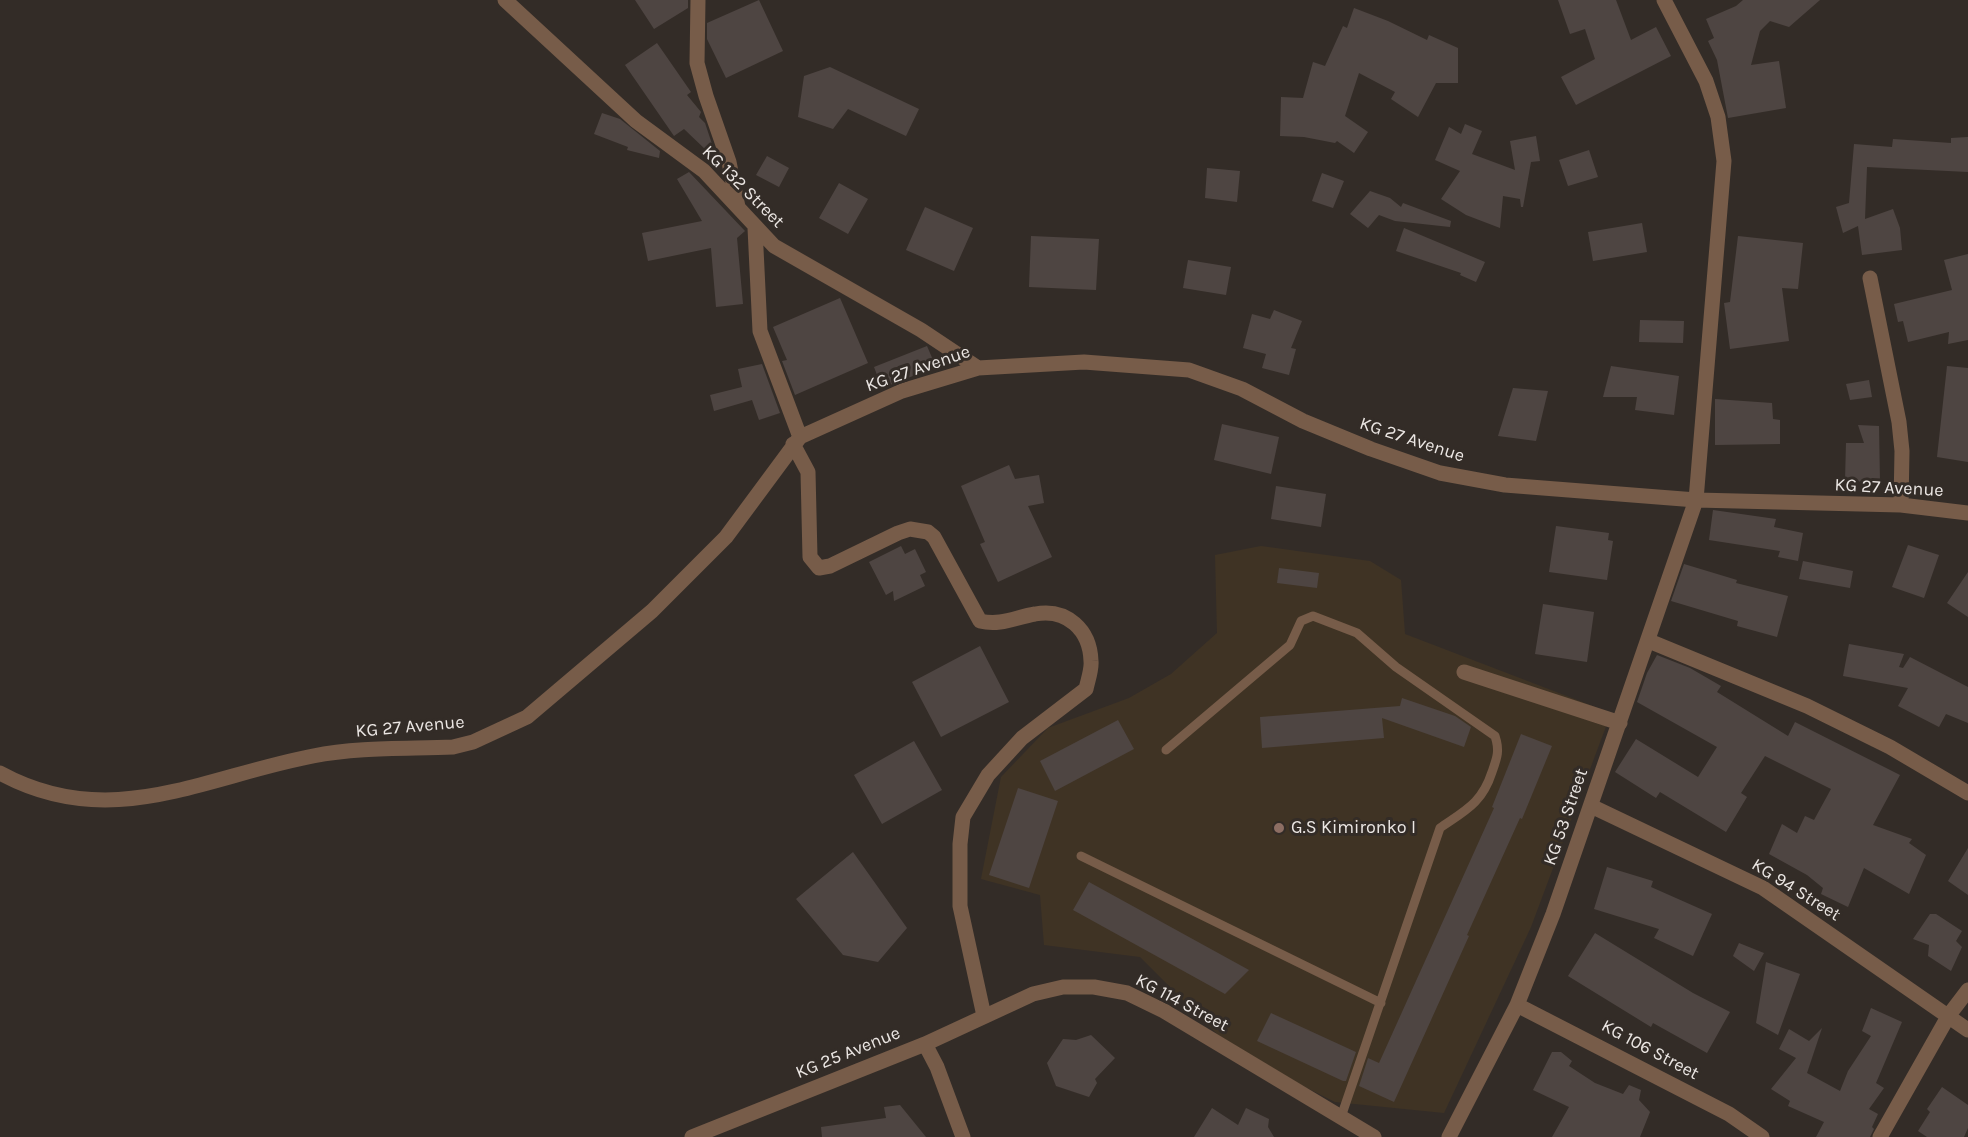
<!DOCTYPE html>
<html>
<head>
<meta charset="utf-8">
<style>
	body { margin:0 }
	canvas { display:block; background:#332c27 }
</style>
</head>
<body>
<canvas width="1968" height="1137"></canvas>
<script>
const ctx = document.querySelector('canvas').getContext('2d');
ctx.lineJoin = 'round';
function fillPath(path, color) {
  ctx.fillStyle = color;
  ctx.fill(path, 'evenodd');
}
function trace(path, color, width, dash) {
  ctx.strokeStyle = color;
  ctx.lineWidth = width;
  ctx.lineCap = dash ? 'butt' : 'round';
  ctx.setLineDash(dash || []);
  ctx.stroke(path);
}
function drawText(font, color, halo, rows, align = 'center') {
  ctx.font = font + ' Karla,sans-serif';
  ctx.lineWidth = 6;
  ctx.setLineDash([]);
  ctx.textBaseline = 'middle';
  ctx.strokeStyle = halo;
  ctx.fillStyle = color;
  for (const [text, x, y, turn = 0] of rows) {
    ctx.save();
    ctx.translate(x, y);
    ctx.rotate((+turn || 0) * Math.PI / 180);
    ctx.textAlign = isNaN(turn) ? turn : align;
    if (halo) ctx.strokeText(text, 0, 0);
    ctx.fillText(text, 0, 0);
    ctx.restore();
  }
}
fillPath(new Path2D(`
	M 1261,546 L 1370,561 L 1401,580 L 1405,634 L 1611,713 L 1531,927 L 1444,1113 L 1335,1102 L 1235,1052 L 1140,957 L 1044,945 L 1040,895 L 981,879 L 1001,777 L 1048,728 L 1129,698 L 1171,674 L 1217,633 L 1215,555 Z`), '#3f3324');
fillPath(new Path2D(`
	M 635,0 L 688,0 L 688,8 L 654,29 Z
	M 759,0 L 783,51 L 726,78 L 707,39 L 707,23 Z
	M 1558,0 L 1616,0 L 1631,40 L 1656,27 L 1671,56 L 1576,105 L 1561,77 L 1595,59 L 1585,29 L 1570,34 Z
	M 1743,0 L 1820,0 L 1789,27 L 1770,21 L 1760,31 L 1751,65 L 1779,61 L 1786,108 L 1728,118 L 1717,60 L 1708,41 L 1714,38 L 1706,19 L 1736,6 Z
	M 1354,8 L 1388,21 L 1427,40 L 1429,35 L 1458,48 L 1458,83 L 1436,83 L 1418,117 L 1391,99 L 1395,92 L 1359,73 L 1345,116 L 1368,132 L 1354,153 L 1337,141 L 1335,143 L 1304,137 L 1280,136 L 1281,97 L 1303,98 L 1313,62 L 1325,66 L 1343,26 L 1347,28 Z
	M 657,43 L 691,92 L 687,95 L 701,112 L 699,117 L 705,123 L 712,144 L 706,150 L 684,129 L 674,136 L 625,65 Z
	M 830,67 L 919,109 L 906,136 L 848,109 L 833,129 L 798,117 L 804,76 Z
	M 602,113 L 620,119 L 660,151 L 659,158 L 627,150 L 628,147 L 594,134 Z
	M 1465,124 L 1482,131 L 1472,154 L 1515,170 L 1510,141 L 1536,136 L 1540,161 L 1531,162 L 1523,207 L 1521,207 L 1520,199 L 1503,196 L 1500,228 L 1466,215 L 1441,199 L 1460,171 L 1435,160 L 1449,127 L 1461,134 Z
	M 1968,137 L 1968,172 L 1867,167 L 1865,219 L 1893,209 L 1900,228 L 1902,250 L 1862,255 L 1858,226 L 1843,233 L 1836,207 L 1849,203 L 1854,144 L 1892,147 L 1893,139 L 1951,143 L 1951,138 Z
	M 1589,150 L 1598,177 L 1568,186 L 1559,160 Z
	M 767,156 L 789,168 L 779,187 L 756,175 Z
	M 1207,168 L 1240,171 L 1237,202 L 1205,198 Z
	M 689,172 L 745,231 L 737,238 L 743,304 L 716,307 L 711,248 L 648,261 L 642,233 L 702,221 L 677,179 Z
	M 1322,173 L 1344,181 L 1333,208 L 1312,201 Z
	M 839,183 L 868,199 L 848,234 L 819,218 Z
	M 1370,191 L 1390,198 L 1401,207 L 1403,203 L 1451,221 L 1450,227 L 1395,221 L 1379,215 L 1368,228 L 1350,214 Z
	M 925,207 L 973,228 L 954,271 L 906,250 Z
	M 1642,223 L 1647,252 L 1593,261 L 1588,232 Z
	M 1404,228 L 1485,262 L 1476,282 L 1460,275 L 1461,273 L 1396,251 Z
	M 1031,236 L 1099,239 L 1096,290 L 1029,287 Z
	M 1738,236 L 1803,243 L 1798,289 L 1782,288 L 1789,341 L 1730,349 L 1724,303 L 1730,302 Z
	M 1968,254 L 1968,340 L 1948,344 L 1949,332 L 1908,342 L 1903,321 L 1898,322 L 1894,304 L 1952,290 L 1944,260 Z
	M 1188,260 L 1231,267 L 1226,295 L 1183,288 Z
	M 840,298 L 868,363 L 795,395 L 782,361 L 787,360 L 773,327 Z
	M 1274,310 L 1302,321 L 1291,348 L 1296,349 L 1289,375 L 1262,368 L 1266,354 L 1243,348 L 1252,314 L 1270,319 Z
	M 1640,320 L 1684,321 L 1683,343 L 1639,342 Z
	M 927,346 L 936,367 L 882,388 L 874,367 Z
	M 762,364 L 780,413 L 759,420 L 752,400 L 714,411 L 710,395 L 742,387 L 738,369 Z
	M 1611,366 L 1679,376 L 1674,415 L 1635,410 L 1637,397 L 1603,397 Z
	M 1947,366 L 1968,368 L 1968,462 L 1937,457 Z
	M 1869,380 L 1872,397 L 1850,400 L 1846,384 Z
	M 1513,388 L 1548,391 L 1536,441 L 1498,436 Z
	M 1715,399 L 1772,403 L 1773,419 L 1780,420 L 1780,444 L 1715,445 Z
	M 1222,424 L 1279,437 L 1271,474 L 1214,460 Z
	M 1858,425 L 1879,426 L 1880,482 L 1845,481 L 1846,443 L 1864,443 Z
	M 1009,465 L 1015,479 L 1039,475 L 1044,503 L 1028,506 L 1052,557 L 998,582 L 980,544 L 985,542 L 961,486 Z
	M 1276,486 L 1326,494 L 1321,527 L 1271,519 Z
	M 1713,510 L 1776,519 L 1774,527 L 1803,533 L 1798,561 L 1778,557 L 1780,551 L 1709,540 Z
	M 1556,526 L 1609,533 L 1608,540 L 1613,541 L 1607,580 L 1549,572 Z
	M 1908,545 L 1939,555 L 1924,598 L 1892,587 Z
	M 901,546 L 905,554 L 915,549 L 926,572 L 920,575 L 925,586 L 894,601 L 893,591 L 886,595 L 869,562 Z
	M 1803,561 L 1853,571 L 1850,588 L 1799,579 Z
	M 1684,564 L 1737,580 L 1736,583 L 1788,596 L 1777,637 L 1737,626 L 1738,621 L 1671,601 Z
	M 1279,568 L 1319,573 L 1317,588 L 1277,583 Z
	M 1968,572 L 1968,617 L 1947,603 Z
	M 1543,604 L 1594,612 L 1587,662 L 1535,654 Z
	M 1849,644 L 1904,654 L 1899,667 L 1903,668 L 1910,657 L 1968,687 L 1968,723 L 1946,714 L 1939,727 L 1898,706 L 1908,688 L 1843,676 Z
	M 980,646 L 1009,702 L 941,737 L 912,682 Z
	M 1657,655 L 1690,668 L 1721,686 L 1717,692 L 1788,736 L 1795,722 L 1900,775 L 1873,825 L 1912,839 L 1909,843 L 1926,855 L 1909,894 L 1864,868 L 1848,907 L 1821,894 L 1823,888 L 1807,875 L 1769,854 L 1782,824 L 1797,833 L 1805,816 L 1814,820 L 1831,789 L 1765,756 L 1741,793 L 1747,797 L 1726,832 L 1660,792 L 1656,798 L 1615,772 L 1636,739 L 1698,777 L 1717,747 L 1637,702 L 1647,673 Z
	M 1402,698 L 1455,716 L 1471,727 L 1464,747 L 1382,718 L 1384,738 L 1262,748 L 1260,717 L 1400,706 Z
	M 1118,720 L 1134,749 L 1055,791 L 1040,761 Z
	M 1521,734 L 1552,746 L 1522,819 L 1520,818 L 1467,935 L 1469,936 L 1394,1102 L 1359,1086 L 1368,1058 L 1379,1063 L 1494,808 L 1492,807 Z
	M 914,741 L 942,790 L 882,824 L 854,775 Z
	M 1018,788 L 1058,801 L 1029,888 L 989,875 Z
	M 1968,848 L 1968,895 L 1948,881 Z
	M 853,852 L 907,928 L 878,962 L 843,955 L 796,899 Z
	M 1607,867 L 1653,881 L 1651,887 L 1712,914 L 1693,956 L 1654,938 L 1659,929 L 1594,909 Z
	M 1089,882 L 1249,970 L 1225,994 L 1073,910 Z
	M 1930,914 L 1936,914 L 1962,931 L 1956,941 L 1962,947 L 1951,971 L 1928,956 L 1929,945 L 1913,939 Z
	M 1595,933 L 1693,993 L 1730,1012 L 1707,1053 L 1653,1023 L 1651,1027 L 1568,976 Z
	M 1739,943 L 1764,953 L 1754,971 L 1733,956 Z
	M 1766,962 L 1800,974 L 1778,1035 L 1756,1023 Z
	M 1871,1008 L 1902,1022 L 1876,1083 L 1884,1088 L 1869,1109 L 1878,1114 L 1872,1127 L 1874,1129 L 1870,1137 L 1816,1137 L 1824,1122 L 1788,1106 L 1790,1101 L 1771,1089 L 1796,1058 L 1779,1049 L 1789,1029 L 1809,1041 L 1822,1028 L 1807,1073 L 1840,1091 L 1848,1071 L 1871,1036 L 1862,1031 Z
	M 1271,1013 L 1356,1052 L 1346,1081 L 1343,1081 L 1257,1041 Z
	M 1091,1035 L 1115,1058 L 1095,1079 L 1097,1083 L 1089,1097 L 1056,1086 L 1047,1063 L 1063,1039 L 1076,1040 Z
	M 1552,1052 L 1561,1052 L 1572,1061 L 1569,1066 L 1595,1083 L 1623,1094 L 1629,1085 L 1641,1090 L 1639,1100 L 1650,1112 L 1640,1137 L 1552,1137 L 1569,1107 L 1533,1090 Z
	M 1942,1087 L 1968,1105 L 1968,1128 L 1964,1137 L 1927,1137 L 1918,1131 L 1930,1112 L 1927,1109 Z
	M 900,1105 L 926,1137 L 822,1137 L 821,1127 L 886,1118 L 884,1107 Z
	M 1212,1108 L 1238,1125 L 1246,1108 L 1269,1119 L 1268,1127 L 1274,1137 L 1194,1137 Z`), '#4e4542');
trace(new Path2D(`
	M 1166,750 L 1290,645 L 1301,621 L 1313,616 L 1357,633 L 1396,667 L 1495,736 C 1500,751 1497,758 1492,772 C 1482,803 1466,810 1440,828 L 1341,1117
	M 1081,856 L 1381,1003`), '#775c49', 9);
trace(new Path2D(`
	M 505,0 L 636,121 L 704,171 L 774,246 L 921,330 L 978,368
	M 698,0 L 697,63 L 706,96 L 729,162 L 738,207
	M 755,228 L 760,331 L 800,437
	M 1870,278 L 1899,422 L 1902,451 L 1901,505
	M 793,444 L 808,472 L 810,557 L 819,568 L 830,566 L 898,533 L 910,529 L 928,532 L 934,537 L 980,621 C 1001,626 1016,617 1035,614 C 1067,608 1090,630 1091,661 C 1092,669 1088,680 1086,689 L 1022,738 L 988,775 L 963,817 L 960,844 L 960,906 L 984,1016
	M 1649,641 L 1807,706 L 1890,747 L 1968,793
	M 1464,672 L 1620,723
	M 0,773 C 110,833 203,777 313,756 C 358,747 407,749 453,747 L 473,742 L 527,717 L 652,611 L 726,537 L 800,437 L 902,391 L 978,368 L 1084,362 L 1189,370 L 1242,389 L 1303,421 L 1371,449 L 1440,473 L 1505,485 L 1696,500 L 1901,505 L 1968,513
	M 1591,806 L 1763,888 L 1968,1030
	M 1517,1005 L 1729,1114 L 1762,1137
	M 925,1044 L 1033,994 L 1063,987 L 1094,987 L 1127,993 L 1164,1011 L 1374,1137
	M 692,1137 L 925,1044 L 937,1067 L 963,1137
	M 1449,1137 L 1517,1005 L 1553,914 L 1696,500 L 1724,161 L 1718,117 L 1706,81 L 1664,0
	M 1880,1137 L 1949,1015 L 1968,990`), '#775c49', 15);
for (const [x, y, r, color] of [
	[1279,828,6,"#8d6e63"]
]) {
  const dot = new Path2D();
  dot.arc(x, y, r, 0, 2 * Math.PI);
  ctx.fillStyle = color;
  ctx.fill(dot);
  trace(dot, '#332c27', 2);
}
drawText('18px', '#ebe6e3', '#332c27', [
	["KG 132 Street",743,187,45],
	["KG 27 Avenue",918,369,-19],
	["KG 27 Avenue",1412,440,18],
	["KG 27 Avenue",1889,488,3],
	["KG 27 Avenue",410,727,-5],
	["KG 53 Street",1566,817,-71],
	["KG 94 Street",1796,890,32],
	["KG 114 Street",1182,1003,28],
	["KG 106 Street",1650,1050,28],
	["KG 25 Avenue",848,1053,-22]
]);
drawText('18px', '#ebe6e3', '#332c27', [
	["G.S Kimironko I",1291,828]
], 'left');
</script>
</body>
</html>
